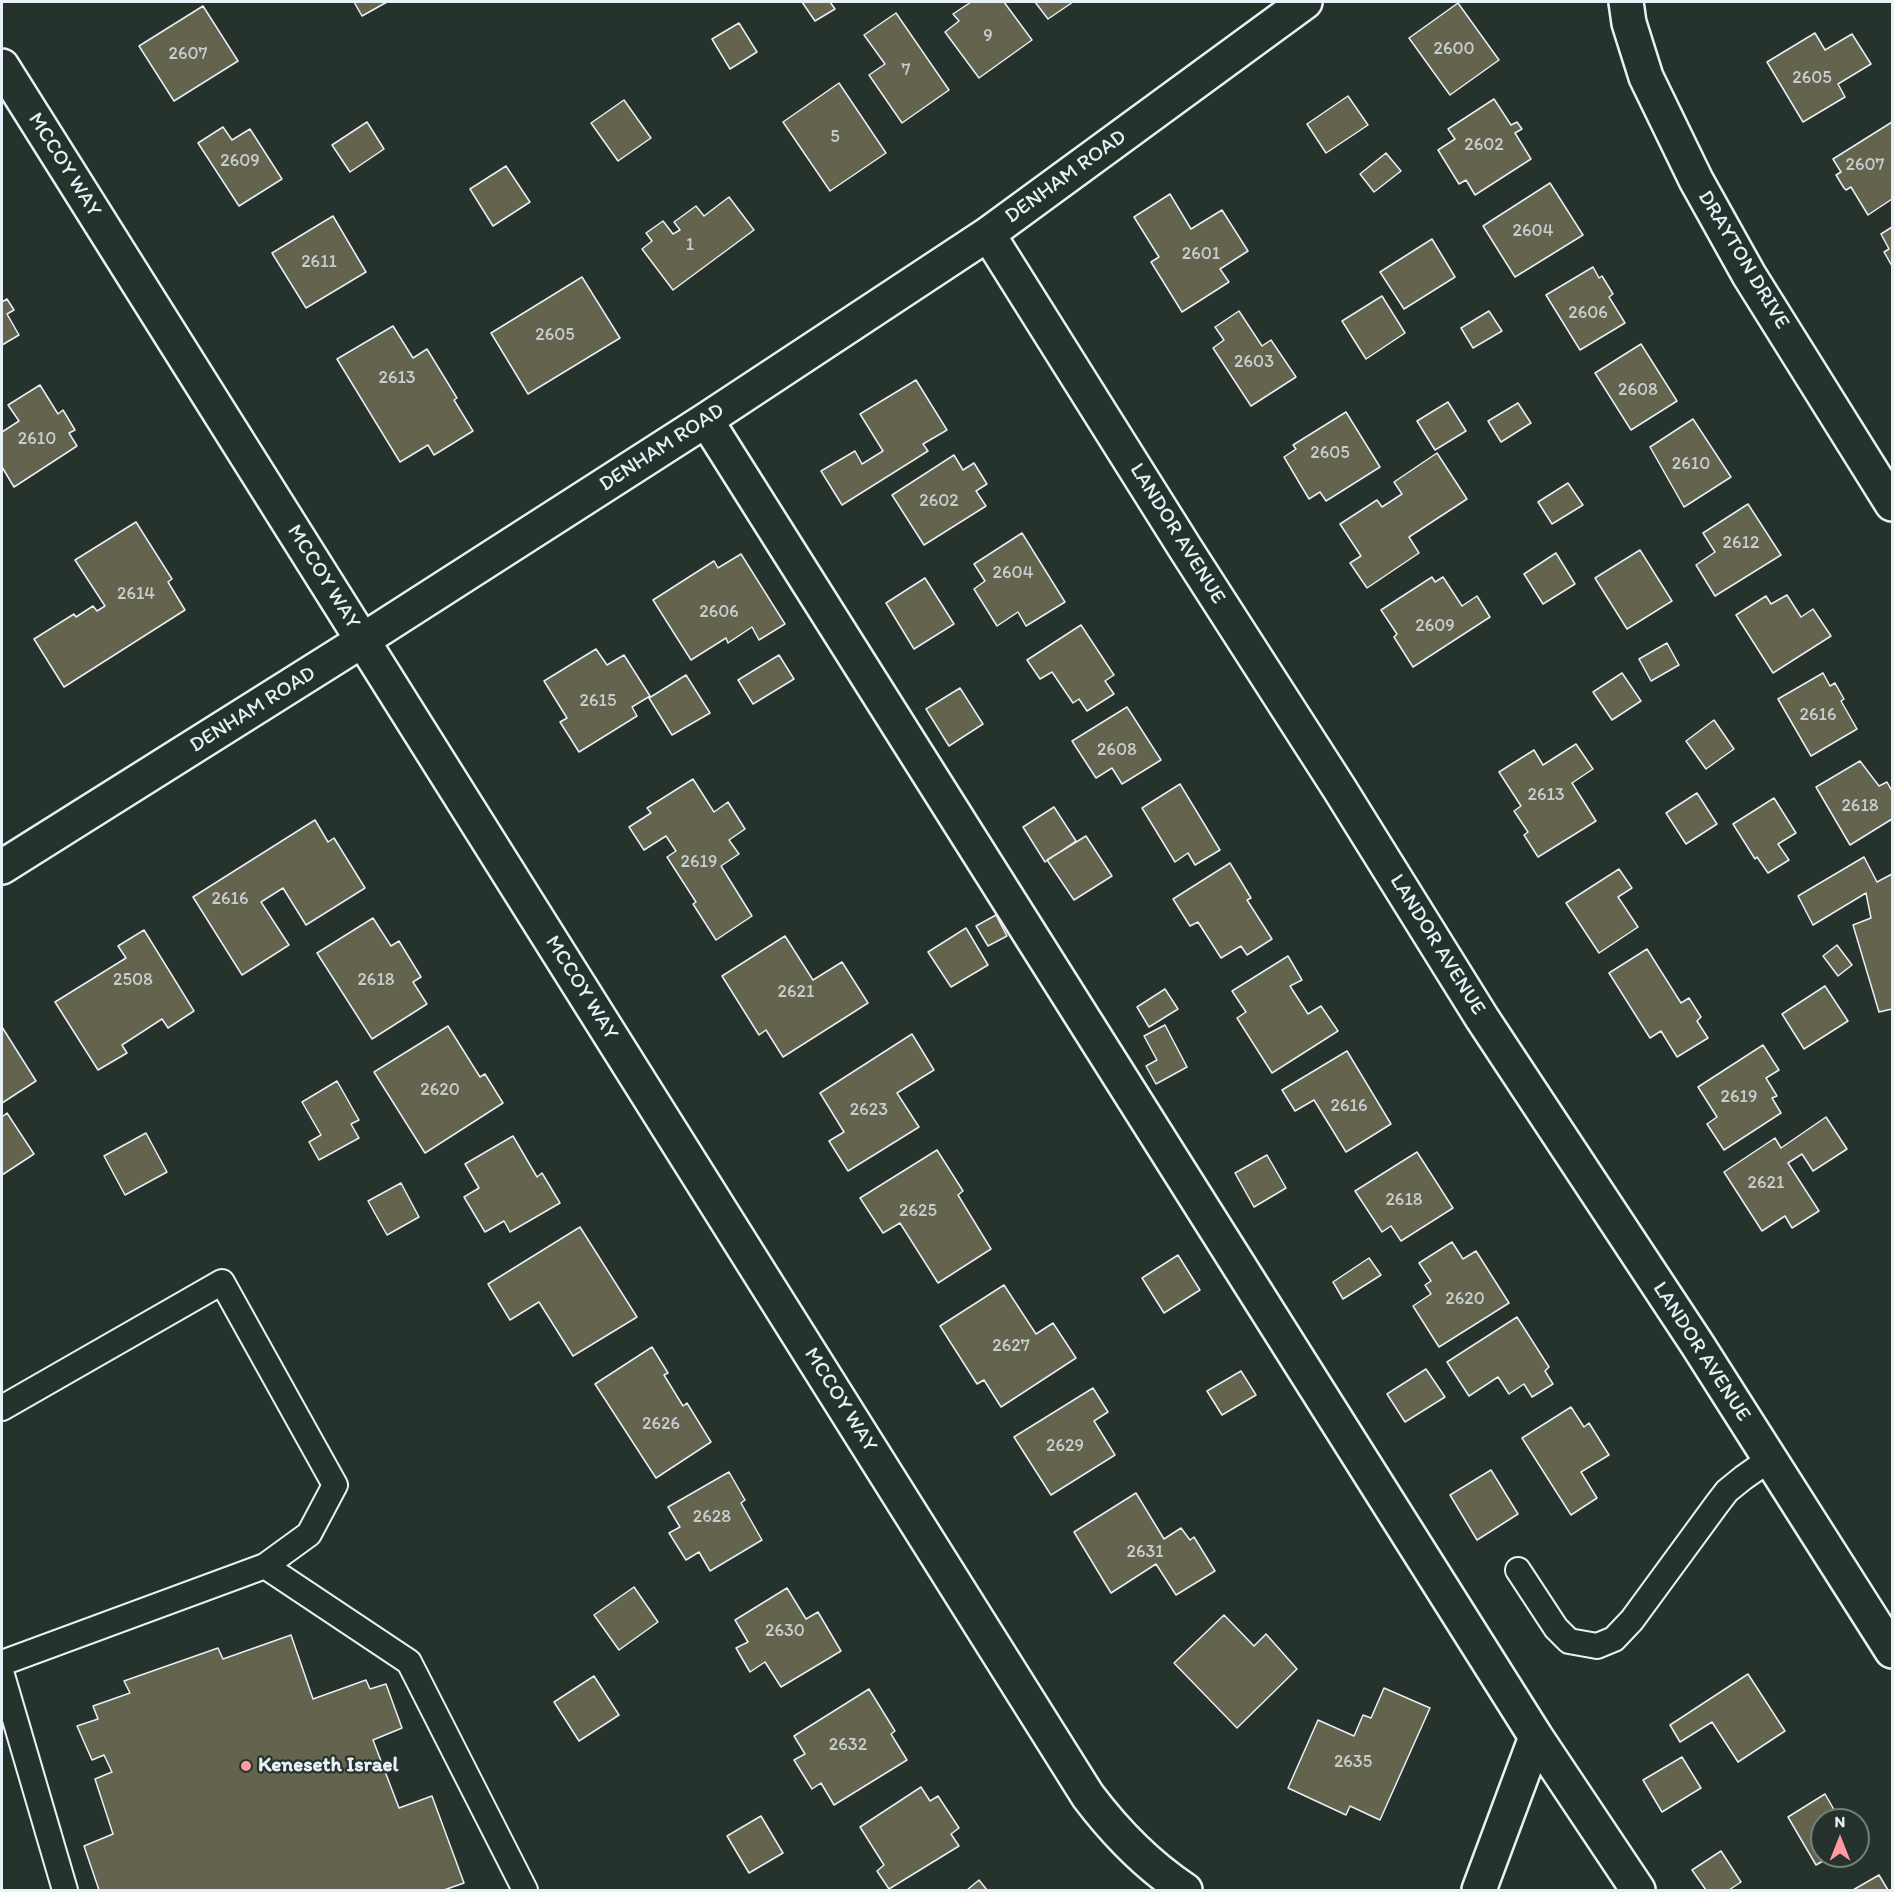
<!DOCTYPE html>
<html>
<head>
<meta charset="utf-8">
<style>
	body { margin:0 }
	#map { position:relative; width:1894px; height:1892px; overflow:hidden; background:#26332d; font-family:Itim,sans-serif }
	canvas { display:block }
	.frame { position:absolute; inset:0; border:3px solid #e8f1f8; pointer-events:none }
	.north { position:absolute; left:1810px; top:1808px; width:60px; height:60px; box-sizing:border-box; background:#26332d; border:2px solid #747f7e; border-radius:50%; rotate:0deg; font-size:16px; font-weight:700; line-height:24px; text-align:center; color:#e8f1f8 }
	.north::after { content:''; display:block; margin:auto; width:21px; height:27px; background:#ff9aa2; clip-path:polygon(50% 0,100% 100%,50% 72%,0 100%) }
</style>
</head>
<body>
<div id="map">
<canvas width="1894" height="1892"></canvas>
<div class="frame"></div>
<div class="north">N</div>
</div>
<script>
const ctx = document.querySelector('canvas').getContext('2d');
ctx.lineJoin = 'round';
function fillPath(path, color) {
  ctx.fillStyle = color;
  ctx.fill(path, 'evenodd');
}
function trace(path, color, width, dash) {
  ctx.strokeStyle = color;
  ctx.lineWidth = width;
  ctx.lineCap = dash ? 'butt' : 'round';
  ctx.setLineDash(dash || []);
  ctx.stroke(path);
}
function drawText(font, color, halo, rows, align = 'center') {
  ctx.font = font + ' Itim,sans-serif';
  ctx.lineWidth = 4.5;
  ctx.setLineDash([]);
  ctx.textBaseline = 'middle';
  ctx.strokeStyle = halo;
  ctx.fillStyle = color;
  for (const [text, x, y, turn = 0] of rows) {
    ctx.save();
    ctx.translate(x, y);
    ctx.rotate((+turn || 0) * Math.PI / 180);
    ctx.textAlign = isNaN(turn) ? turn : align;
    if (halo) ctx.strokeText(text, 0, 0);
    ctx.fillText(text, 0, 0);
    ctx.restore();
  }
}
const building = new Path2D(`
	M 354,2 L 387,2 L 362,16 Z
	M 802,2 L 830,2 L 835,9 L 815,21 Z
	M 971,2 L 1004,2 L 1032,40 L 979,78 L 945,32 L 959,21 L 953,14 Z
	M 1035,2 L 1073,2 L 1048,19 Z
	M 1458,3 L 1499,60 L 1450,95 L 1409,38 Z
	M 203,6 L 238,61 L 174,101 L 139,46 Z
	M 896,13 L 949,90 L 902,123 L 869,75 L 885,64 L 864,35 Z
	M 739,23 L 757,52 L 730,69 L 712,39 Z
	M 1815,33 L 1825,50 L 1852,34 L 1871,64 L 1838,84 L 1845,97 L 1803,122 L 1767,62 Z
	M 839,83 L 886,153 L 830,191 L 783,122 Z
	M 1348,96 L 1368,125 L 1326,153 L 1307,124 Z
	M 1494,99 L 1511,125 L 1517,122 L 1522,129 L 1515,133 L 1531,159 L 1475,195 L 1466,180 L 1459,184 L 1438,150 L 1455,139 L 1448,129 Z
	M 624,100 L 651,138 L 618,161 L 591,123 Z
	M 367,122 L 384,149 L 350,172 L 332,145 Z
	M 1892,122 L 1892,199 L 1868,215 L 1851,187 L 1846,190 L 1844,188 L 1836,175 L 1841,172 L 1833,159 Z
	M 223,127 L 232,140 L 250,129 L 282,179 L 239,206 L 198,143 Z
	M 1386,153 L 1401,171 L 1374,192 L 1360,174 Z
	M 506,166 L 530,202 L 493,226 L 470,189 Z
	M 1550,183 L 1583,235 L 1515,277 L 1483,226 Z
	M 1170,194 L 1191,229 L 1222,210 L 1248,251 L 1220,269 L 1229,282 L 1182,312 L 1151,262 L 1159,257 L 1134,217 Z
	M 729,197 L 754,230 L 673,290 L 642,249 L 652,241 L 646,233 L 663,221 L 673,234 L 680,230 L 674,222 L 696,206 L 704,216 Z
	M 333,216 L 366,272 L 306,308 L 272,253 Z
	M 1892,227 L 1892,266 L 1884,252 L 1889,249 L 1881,234 Z
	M 1432,239 L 1455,277 L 1404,309 L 1380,272 Z
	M 1593,267 L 1599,278 L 1602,276 L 1613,294 L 1609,297 L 1625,323 L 1580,350 L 1546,295 Z
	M 582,277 L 620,338 L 528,394 L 491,333 Z
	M 1382,296 L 1405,333 L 1366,359 L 1342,321 Z
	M 7,299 L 14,310 L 7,314 L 19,335 L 2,345 L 2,302 Z
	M 1239,311 L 1262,346 L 1271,340 L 1296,377 L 1251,406 L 1213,348 L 1224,340 L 1215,327 Z
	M 1489,311 L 1502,331 L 1473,348 L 1461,328 Z
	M 393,326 L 413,358 L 427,349 L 457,398 L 454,400 L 473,431 L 434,455 L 428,445 L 400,462 L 337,359 Z
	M 1641,344 L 1677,401 L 1631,430 L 1595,373 Z
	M 916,380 L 947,430 L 923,444 L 928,451 L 842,505 L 821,471 L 855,451 L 862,464 L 883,451 L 860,414 Z
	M 40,385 L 58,414 L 63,410 L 75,430 L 69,433 L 77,446 L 14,487 L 2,467 L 2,432 L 19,421 L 8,405 Z
	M 1448,402 L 1466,431 L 1435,450 L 1417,421 Z
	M 1518,403 L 1531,423 L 1501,442 L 1488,421 Z
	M 1346,412 L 1380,467 L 1326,501 L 1320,492 L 1309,499 L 1284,457 L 1296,449 L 1293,445 Z
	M 1693,419 L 1731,477 L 1684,507 L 1650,447 Z
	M 1437,453 L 1467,499 L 1409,537 L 1419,553 L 1367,588 L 1350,563 L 1361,556 L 1340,524 L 1377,500 L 1382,507 L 1402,494 L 1394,482 Z
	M 954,455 L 963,470 L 974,463 L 987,484 L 976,491 L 986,506 L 924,545 L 892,495 Z
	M 1568,483 L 1583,505 L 1552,524 L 1538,502 Z
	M 1748,504 L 1781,555 L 1715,596 L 1696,565 L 1715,552 L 1703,533 Z
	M 136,522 L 172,579 L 168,582 L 185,610 L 64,687 L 34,639 L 74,614 L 76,617 L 93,606 L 97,611 L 105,606 L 75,560 Z
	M 1022,533 L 1065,602 L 1026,626 L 1018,612 L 997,626 L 974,589 L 985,581 L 974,564 Z
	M 1640,550 L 1672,601 L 1627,629 L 1595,578 Z
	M 1556,553 L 1575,584 L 1543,604 L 1524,574 Z
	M 741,554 L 785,624 L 759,640 L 752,627 L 728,643 L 726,638 L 691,660 L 653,600 L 714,561 L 718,568 Z
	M 1432,577 L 1435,582 L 1443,577 L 1462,606 L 1477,596 L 1490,617 L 1413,667 L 1394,637 L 1397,634 L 1381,610 Z
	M 925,578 L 954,624 L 914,649 L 886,603 Z
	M 1787,595 L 1801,617 L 1813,609 L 1831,636 L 1773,673 L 1736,615 L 1766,596 L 1771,604 Z
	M 1081,625 L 1114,675 L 1105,681 L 1114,694 L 1087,711 L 1079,699 L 1073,703 L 1052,672 L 1040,679 L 1027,660 Z
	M 1667,643 L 1679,665 L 1651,681 L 1639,659 Z
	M 596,649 L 607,665 L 624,655 L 650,696 L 632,707 L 637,716 L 579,752 L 560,722 L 567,718 L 544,681 Z
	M 779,655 L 794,679 L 753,704 L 738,680 Z
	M 1622,673 L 1641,701 L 1612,720 L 1593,692 Z
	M 1823,673 L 1830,686 L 1835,683 L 1844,699 L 1841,701 L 1857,729 L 1811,756 L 1778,699 Z
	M 686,675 L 710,713 L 672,735 L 649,698 Z
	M 960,688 L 983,724 L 949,746 L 926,709 Z
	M 1127,707 L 1161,760 L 1122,784 L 1112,768 L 1096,778 L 1072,741 Z
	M 1714,720 L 1734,749 L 1706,769 L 1686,741 Z
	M 1576,744 L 1593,769 L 1572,783 L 1596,821 L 1538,857 L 1524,835 L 1528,832 L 1514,811 L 1521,806 L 1499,772 L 1534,750 L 1543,765 Z
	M 1860,761 L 1879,786 L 1887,782 L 1892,791 L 1892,819 L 1850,845 L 1816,787 Z
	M 693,779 L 714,812 L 728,802 L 745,829 L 729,840 L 739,854 L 721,866 L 752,916 L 716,940 L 693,904 L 696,902 L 667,857 L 676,851 L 666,836 L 644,850 L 629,827 L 651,813 L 647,808 Z
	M 1180,784 L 1220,850 L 1195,865 L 1188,853 L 1175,862 L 1142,808 Z
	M 1697,793 L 1717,824 L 1686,844 L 1666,813 Z
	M 1774,798 L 1796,833 L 1778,844 L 1789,860 L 1768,873 L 1757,857 L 1755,859 L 1733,824 Z
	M 1054,807 L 1076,841 L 1045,862 L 1023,827 Z
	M 315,820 L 328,842 L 334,838 L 365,888 L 306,925 L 283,888 L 261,902 L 289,945 L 242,975 L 193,897 Z
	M 1086,836 L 1112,876 L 1074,900 L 1047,860 Z
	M 1864,857 L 1877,882 L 1892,874 L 1892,1009 L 1879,1012 L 1853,925 L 1871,918 L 1866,893 L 1813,925 L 1798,896 Z
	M 1230,863 L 1251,898 L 1247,900 L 1272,939 L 1247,955 L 1241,946 L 1221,958 L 1198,922 L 1190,926 L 1173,899 Z
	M 1619,869 L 1632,888 L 1618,897 L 1638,927 L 1599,953 L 1566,903 Z
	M 996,915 L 1007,936 L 988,946 L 976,926 Z
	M 373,918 L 391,946 L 399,941 L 421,977 L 413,982 L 427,1004 L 372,1039 L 317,953 Z
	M 966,928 L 988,965 L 951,987 L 928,952 Z
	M 144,930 L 194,1011 L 168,1028 L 162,1019 L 122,1045 L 127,1053 L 98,1070 L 55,1002 L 126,958 L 118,946 Z
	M 785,936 L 813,980 L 842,962 L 868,1003 L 783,1057 L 766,1030 L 759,1035 L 722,976 Z
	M 1837,945 L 1852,965 L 1838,976 L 1823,956 Z
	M 1647,949 L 1681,1003 L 1689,998 L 1701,1017 L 1697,1021 L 1708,1038 L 1677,1057 L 1661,1031 L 1650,1038 L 1609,973 Z
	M 1288,956 L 1302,980 L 1290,986 L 1308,1014 L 1321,1006 L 1338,1031 L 1272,1073 L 1237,1018 L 1246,1012 L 1232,991 Z
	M 1825,986 L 1848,1021 L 1804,1049 L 1782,1014 Z
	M 1165,989 L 1178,1009 L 1149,1027 L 1137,1007 Z
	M 1165,1025 L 1187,1067 L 1156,1084 L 1146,1066 L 1157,1060 L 1144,1036 Z
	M 448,1026 L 480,1077 L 485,1074 L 503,1103 L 425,1153 L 374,1072 Z
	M 2,1027 L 36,1081 L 2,1103 Z
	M 912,1034 L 934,1070 L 897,1093 L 919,1127 L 848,1171 L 829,1141 L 844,1132 L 820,1093 Z
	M 1763,1045 L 1779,1070 L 1766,1078 L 1777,1096 L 1772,1098 L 1781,1113 L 1724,1150 L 1707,1124 L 1717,1117 L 1698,1087 Z
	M 1347,1051 L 1391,1124 L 1346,1152 L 1314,1100 L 1295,1111 L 1282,1090 Z
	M 337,1081 L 359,1120 L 351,1124 L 359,1138 L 319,1160 L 309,1142 L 321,1135 L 302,1102 Z
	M 7,1113 L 34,1154 L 2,1175 L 2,1117 Z
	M 1826,1117 L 1847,1149 L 1813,1171 L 1802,1154 L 1788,1163 L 1819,1211 L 1792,1228 L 1785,1216 L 1762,1231 L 1724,1172 L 1775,1138 L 1781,1148 Z
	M 146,1133 L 167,1172 L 125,1195 L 104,1156 Z
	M 513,1136 L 537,1177 L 542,1173 L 560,1203 L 510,1232 L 504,1221 L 485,1232 L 464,1197 L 479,1188 L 465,1164 Z
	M 937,1150 L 963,1191 L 958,1195 L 991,1249 L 938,1283 L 900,1223 L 883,1233 L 860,1198 Z
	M 1417,1152 L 1453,1208 L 1401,1241 L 1391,1226 L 1382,1232 L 1355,1191 Z
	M 1267,1155 L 1286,1188 L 1254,1207 L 1235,1173 Z
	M 401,1183 L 419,1217 L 387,1235 L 368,1201 Z
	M 580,1227 L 637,1317 L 573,1356 L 539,1302 L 510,1320 L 488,1284 Z
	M 1452,1242 L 1463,1259 L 1476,1251 L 1509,1303 L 1439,1347 L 1413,1306 L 1431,1294 L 1425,1285 L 1431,1281 L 1419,1263 Z
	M 1178,1255 L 1200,1290 L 1164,1313 L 1142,1278 Z
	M 1369,1258 L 1381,1275 L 1343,1299 L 1333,1282 Z
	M 1004,1285 L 1036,1334 L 1053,1323 L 1076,1358 L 1001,1407 L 984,1380 L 977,1384 L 940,1326 Z
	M 1517,1317 L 1549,1367 L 1545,1371 L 1553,1384 L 1532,1397 L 1524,1384 L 1509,1394 L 1498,1377 L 1469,1396 L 1447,1362 Z
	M 652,1347 L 668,1373 L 664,1375 L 683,1406 L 687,1403 L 711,1442 L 656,1478 L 595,1384 Z
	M 1426,1369 L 1445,1397 L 1405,1422 L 1387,1394 Z
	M 1241,1371 L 1256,1395 L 1222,1415 L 1207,1391 Z
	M 1093,1388 L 1108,1412 L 1094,1421 L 1115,1455 L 1051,1495 L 1014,1437 Z
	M 1571,1407 L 1584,1427 L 1589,1423 L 1609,1455 L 1581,1472 L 1597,1498 L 1571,1515 L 1522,1438 Z
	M 1491,1470 L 1518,1514 L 1477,1540 L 1450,1495 Z
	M 729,1472 L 745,1500 L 741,1503 L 762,1540 L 710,1571 L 699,1552 L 686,1560 L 669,1533 L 680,1527 L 668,1507 Z
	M 1136,1493 L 1164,1539 L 1181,1528 L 1190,1540 L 1194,1537 L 1215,1571 L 1176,1595 L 1156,1564 L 1111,1593 L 1074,1532 Z
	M 634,1587 L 658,1622 L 619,1650 L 594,1615 Z
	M 787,1588 L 806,1619 L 818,1612 L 841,1651 L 781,1687 L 765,1662 L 750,1672 L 736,1648 L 748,1642 L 735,1620 Z
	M 1224,1615 L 1254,1646 L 1266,1634 L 1297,1669 L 1237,1728 L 1174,1663 Z
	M 291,1635 L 313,1699 L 366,1680 L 370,1689 L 386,1684 L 402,1728 L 373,1740 L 399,1808 L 432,1796 L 464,1883 L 444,1890 L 99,1890 L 84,1846 L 113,1834 L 95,1779 L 112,1772 L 104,1755 L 92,1760 L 77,1726 L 98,1719 L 93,1706 L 130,1693 L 124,1681 L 218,1648 L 223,1659 Z
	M 1748,1674 L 1785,1731 L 1738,1762 L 1712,1722 L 1680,1742 L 1670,1725 Z
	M 594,1676 L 619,1715 L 579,1741 L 554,1702 Z
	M 1384,1688 L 1430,1708 L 1380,1820 L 1350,1806 L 1346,1815 L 1288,1788 L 1318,1720 L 1354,1736 L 1363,1715 L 1371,1718 Z
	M 869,1689 L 895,1731 L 891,1734 L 907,1760 L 834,1805 L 821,1783 L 812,1789 L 794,1760 L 805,1754 L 794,1736 Z
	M 1682,1757 L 1701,1788 L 1662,1812 L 1643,1780 Z
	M 921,1787 L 930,1801 L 938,1796 L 959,1828 L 951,1834 L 959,1846 L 889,1889 L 877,1871 L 884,1865 L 860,1827 Z
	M 1825,1794 L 1840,1820 L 1822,1820 L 1822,1856 L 1832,1856 L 1816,1865 L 1788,1817 Z
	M 761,1816 L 783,1853 L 749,1873 L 727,1836 Z
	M 1721,1851 L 1741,1882 L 1729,1890 L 1706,1890 L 1692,1870 Z
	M 1879,1875 L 1888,1890 L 1853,1890 Z
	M 979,1880 L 987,1890 L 967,1890 Z`);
fillPath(building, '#63634e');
trace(building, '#e8f1f8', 1.5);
const service = new Path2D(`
	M 2,1408 L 222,1282 L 335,1485 L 309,1534 L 265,1566 L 2,1663
	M 265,1566 L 409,1662 L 525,1890
	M 1518,1570 L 1556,1628 L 1569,1641 L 1597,1646 L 1614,1639 L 1632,1620 L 1717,1504 L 1727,1491 L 1743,1478 L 1770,1459
	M 2,1675 L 65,1890`);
const minor = new Path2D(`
	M 1626,2 L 1629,23 L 1646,77 L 1696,180 L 1749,275 L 1892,504
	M 2,66 L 1088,1796 C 1116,1833 1147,1865 1185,1890
	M 988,234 L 1185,548 L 1339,788 L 1482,1018 L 1697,1344 L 1892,1651
	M 706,420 L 1536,1737 L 1638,1890
	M 2,867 L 363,640 L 706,420 L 988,234 L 1305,2
	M 1479,1890 L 1536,1737`);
trace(service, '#e8f1f8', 28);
trace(minor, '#e8f1f8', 38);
trace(service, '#26332d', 24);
trace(minor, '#26332d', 33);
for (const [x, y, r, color] of [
	[246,1766,6,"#ff9aa2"]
]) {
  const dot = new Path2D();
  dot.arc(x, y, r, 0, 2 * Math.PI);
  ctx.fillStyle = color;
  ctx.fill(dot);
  trace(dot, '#26332d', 2);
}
drawText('18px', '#c7cece', null, [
	["9",988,36],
	["2600",1454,49],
	["2607",188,54],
	["7",906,70],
	["2605",1812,78],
	["5",835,137],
	["2602",1484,145],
	["2609",240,161],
	["2607",1865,165],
	["2604",1533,231],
	["1",690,245],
	["2601",1201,254],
	["2611",319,262],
	["2606",1588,313],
	["2605",555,335],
	["2603",1254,362],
	["2613",397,378],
	["2608",1638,390],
	["2610",37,439],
	["2605",1330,453],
	["2610",1691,464],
	["2602",939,501],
	["2612",1741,543],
	["2604",1013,573],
	["2614",136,594],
	["2606",719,612],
	["2609",1435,626],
	["2615",598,701],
	["2616",1818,715],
	["2608",1117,750],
	["2613",1546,795],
	["2618",1860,806],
	["2619",699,862],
	["2616",230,899],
	["2508",133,980],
	["2618",376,980],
	["2621",796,992],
	["2620",440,1090],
	["2619",1739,1097],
	["2616",1349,1106],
	["2623",869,1110],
	["2621",1766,1183],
	["2618",1404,1200],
	["2625",918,1211],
	["2620",1465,1299],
	["2627",1011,1346],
	["2626",661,1424],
	["2629",1065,1446],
	["2628",712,1517],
	["2631",1145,1552],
	["2630",785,1631],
	["2632",848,1745],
	["2635",1353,1762]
]);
drawText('21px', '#e8f1f8', '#26332d', [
	["MCCOY WAY",64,165,58],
	["DENHAM ROAD",1066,177,-36],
	["DRAYTON DRIVE",1743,260,59],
	["DENHAM ROAD",662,448,-33],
	["LANDOR AVENUE",1177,534,58],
	["MCCOY WAY",323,577,58],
	["DENHAM ROAD",253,710,-32],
	["LANDOR AVENUE",1437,945,58],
	["MCCOY WAY",581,988,58],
	["LANDOR AVENUE",1701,1352,57],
	["MCCOY WAY",840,1400,58]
]);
drawText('bold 21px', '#e8f1f8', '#26332d', [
	["Keneseth Israel",258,1766]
], 'left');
</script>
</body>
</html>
